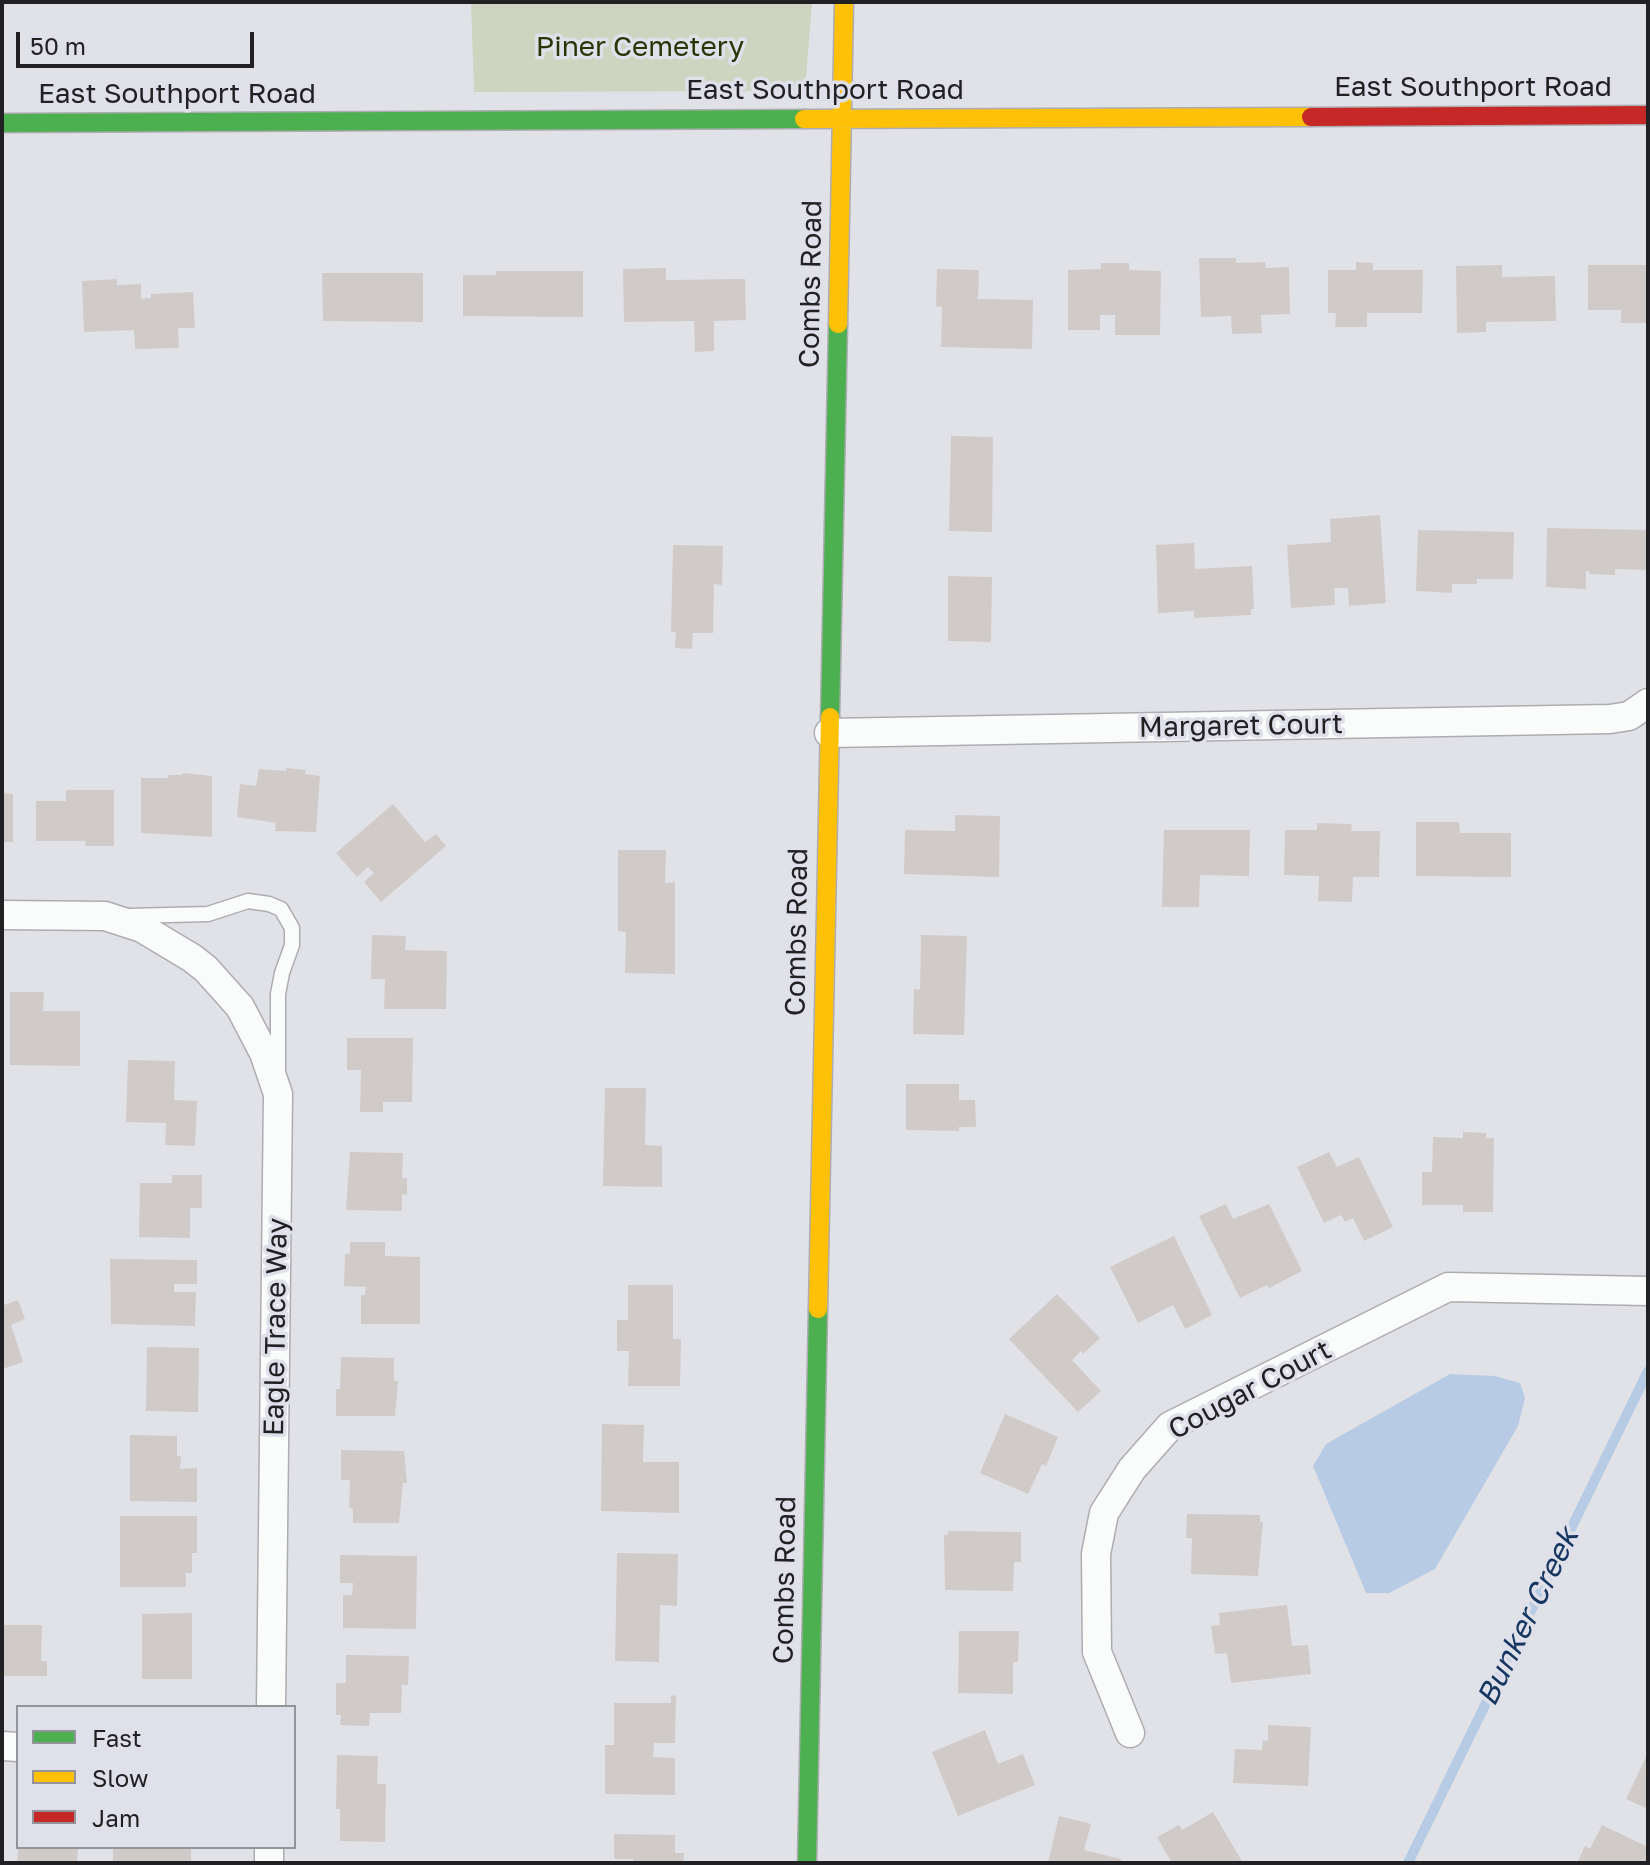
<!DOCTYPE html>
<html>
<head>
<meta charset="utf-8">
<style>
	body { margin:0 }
	#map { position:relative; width:1650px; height:1865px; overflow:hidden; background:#e1e2e7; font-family:"Golos Text",sans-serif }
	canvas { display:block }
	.frame { position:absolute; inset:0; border:4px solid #212124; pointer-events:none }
	.legend { position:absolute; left:16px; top:1705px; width:280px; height:144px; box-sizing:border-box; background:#dfe0e9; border:2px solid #93949a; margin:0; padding:10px 14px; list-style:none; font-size:24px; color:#212124 }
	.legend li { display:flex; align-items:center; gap:16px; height:40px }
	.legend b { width:40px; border:2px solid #93949a }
	.scale { position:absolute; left:16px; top:32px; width:238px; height:36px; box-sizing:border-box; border:4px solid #212124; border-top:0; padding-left:10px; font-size:24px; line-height:28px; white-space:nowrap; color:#212124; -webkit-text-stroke:6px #dfe0e9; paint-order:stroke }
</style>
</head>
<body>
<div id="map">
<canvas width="1650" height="1865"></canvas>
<div class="frame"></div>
<ul class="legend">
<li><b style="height:10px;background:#4caf50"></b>Fast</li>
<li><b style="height:10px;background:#ffc107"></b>Slow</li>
<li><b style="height:10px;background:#c62828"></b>Jam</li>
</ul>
<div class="scale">50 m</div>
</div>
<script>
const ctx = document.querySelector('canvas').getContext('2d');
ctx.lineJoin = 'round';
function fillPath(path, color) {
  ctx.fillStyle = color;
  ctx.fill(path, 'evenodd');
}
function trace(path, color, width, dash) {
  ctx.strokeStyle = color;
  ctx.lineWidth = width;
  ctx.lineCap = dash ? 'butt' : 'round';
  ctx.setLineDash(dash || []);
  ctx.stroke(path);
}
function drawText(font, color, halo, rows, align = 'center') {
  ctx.font = font + ' "Golos Text",sans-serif';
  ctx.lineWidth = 7;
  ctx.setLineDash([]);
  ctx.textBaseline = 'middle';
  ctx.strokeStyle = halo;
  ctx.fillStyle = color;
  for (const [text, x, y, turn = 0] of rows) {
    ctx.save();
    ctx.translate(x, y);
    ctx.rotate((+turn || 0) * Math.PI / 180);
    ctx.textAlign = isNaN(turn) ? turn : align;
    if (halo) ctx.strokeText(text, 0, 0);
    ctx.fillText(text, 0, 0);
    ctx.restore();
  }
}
fillPath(new Path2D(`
	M 471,2 L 812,2 L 805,91 L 474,92 Z`), '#ced4c0');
fillPath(new Path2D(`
	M 1450,1374 L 1495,1376 L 1520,1383 L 1525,1398 L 1518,1426 L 1435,1569 L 1389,1593 L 1366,1593 L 1313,1466 L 1326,1444 Z`), '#b8cbe4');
trace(new Path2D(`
	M 1408,1863 L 1648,1371`), '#b8cbe4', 10);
fillPath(new Path2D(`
	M 1199,258 L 1236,258 L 1236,263 L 1265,262 L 1266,268 L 1289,267 L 1290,314 L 1261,315 L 1262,333 L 1232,334 L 1231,316 L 1201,317 Z
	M 1356,262 L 1373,263 L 1373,270 L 1423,270 L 1422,313 L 1367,313 L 1367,327 L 1335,327 L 1336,313 L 1328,313 L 1328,270 L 1356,270 Z
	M 1101,263 L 1129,263 L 1129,270 L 1161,271 L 1160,335 L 1115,335 L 1115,315 L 1100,315 L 1100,330 L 1068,330 L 1068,270 L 1101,269 Z
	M 1502,265 L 1502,277 L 1555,276 L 1556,321 L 1486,322 L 1486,332 L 1457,333 L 1456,266 Z
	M 1588,265 L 1648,265 L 1648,323 L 1621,323 L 1621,310 L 1588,310 Z
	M 666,268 L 666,280 L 745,279 L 746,320 L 714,321 L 714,351 L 695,352 L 694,321 L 624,322 L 623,269 Z
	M 937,269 L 979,270 L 978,299 L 1033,300 L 1032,349 L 941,347 L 942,307 L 936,306 Z
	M 496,271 L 583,271 L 583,317 L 463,316 L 463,275 L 496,275 Z
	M 322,273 L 423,273 L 423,322 L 323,321 Z
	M 117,279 L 117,285 L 141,284 L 141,299 L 151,298 L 151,294 L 193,292 L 195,328 L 178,328 L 179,348 L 135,349 L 134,330 L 84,332 L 82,281 Z
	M 951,436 L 993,437 L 992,532 L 949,531 Z
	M 1380,515 L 1386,603 L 1349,606 L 1348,588 L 1334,588 L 1335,605 L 1291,608 L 1287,545 L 1331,542 L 1330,519 Z
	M 1547,528 L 1648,530 L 1648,570 L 1615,569 L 1615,575 L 1589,574 L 1589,571 L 1586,571 L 1586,589 L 1546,587 Z
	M 1418,530 L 1514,532 L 1513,579 L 1477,579 L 1477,584 L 1452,584 L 1452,593 L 1416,591 Z
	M 1194,543 L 1195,569 L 1252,566 L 1254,609 L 1251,609 L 1251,615 L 1194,618 L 1194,611 L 1158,613 L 1156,545 Z
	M 673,545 L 723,546 L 722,585 L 714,584 L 713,633 L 693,633 L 692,649 L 675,648 L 676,632 L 671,632 Z
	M 948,576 L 992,577 L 991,642 L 948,641 Z
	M 286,768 L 306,770 L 305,774 L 320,776 L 316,832 L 275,831 L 276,823 L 237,817 L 240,784 L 256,786 L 259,769 L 286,771 Z
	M 183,773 L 212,776 L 212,837 L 141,833 L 141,778 L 168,778 L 168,775 L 181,775 Z
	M 66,790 L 114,790 L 114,846 L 85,846 L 86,841 L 36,841 L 36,801 L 66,801 Z
	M 2,793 L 13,794 L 13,842 L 2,842 Z
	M 393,804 L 425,842 L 436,834 L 446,846 L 381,902 L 364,882 L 374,873 L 368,867 L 357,877 L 336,853 Z
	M 955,815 L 1000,816 L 999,877 L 904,874 L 905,830 L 955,831 Z
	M 1416,822 L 1459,822 L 1460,833 L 1511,833 L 1511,877 L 1416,876 Z
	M 1317,823 L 1352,824 L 1351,831 L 1380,831 L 1379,877 L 1353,877 L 1352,902 L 1318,901 L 1319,876 L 1284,875 L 1285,830 L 1317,830 Z
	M 1164,830 L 1250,830 L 1249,876 L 1200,875 L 1199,907 L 1162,907 Z
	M 618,850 L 666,850 L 665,883 L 675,882 L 675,974 L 625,973 L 626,932 L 618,931 Z
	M 372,935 L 406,936 L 405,950 L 447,951 L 446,1009 L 384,1009 L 385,979 L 371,979 Z
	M 921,935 L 967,936 L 964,1035 L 913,1034 L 914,989 L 920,990 Z
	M 10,992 L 44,992 L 43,1011 L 80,1011 L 80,1066 L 10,1065 Z
	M 347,1038 L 413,1038 L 412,1102 L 383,1102 L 383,1112 L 360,1112 L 361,1070 L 347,1070 Z
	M 128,1060 L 175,1061 L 174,1100 L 197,1101 L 195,1146 L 165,1145 L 166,1123 L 126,1122 Z
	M 906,1084 L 959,1084 L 959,1100 L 975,1100 L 976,1127 L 959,1127 L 959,1131 L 906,1130 Z
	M 605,1088 L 646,1088 L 645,1145 L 662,1146 L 662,1187 L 603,1186 Z
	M 1463,1132 L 1486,1133 L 1486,1138 L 1494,1138 L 1493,1212 L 1463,1212 L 1463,1205 L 1422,1205 L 1422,1172 L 1432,1172 L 1433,1137 L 1463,1138 Z
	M 350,1152 L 403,1153 L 402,1178 L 407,1178 L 407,1195 L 402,1194 L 402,1211 L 346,1210 Z
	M 1329,1152 L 1337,1167 L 1359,1157 L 1393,1227 L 1364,1241 L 1353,1218 L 1345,1222 L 1341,1215 L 1324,1223 L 1297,1167 Z
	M 172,1175 L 202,1175 L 202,1208 L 190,1208 L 190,1238 L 139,1237 L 140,1183 L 172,1183 Z
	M 1226,1204 L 1233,1219 L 1269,1204 L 1302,1271 L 1269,1288 L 1267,1285 L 1240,1298 L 1199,1216 Z
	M 1174,1236 L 1212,1315 L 1185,1329 L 1173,1305 L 1138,1323 L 1110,1267 Z
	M 350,1242 L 385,1242 L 385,1256 L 420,1257 L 420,1324 L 361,1324 L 361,1295 L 365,1295 L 366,1287 L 344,1286 L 345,1254 L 350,1254 Z
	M 110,1259 L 197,1260 L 197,1284 L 174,1284 L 174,1292 L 196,1292 L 195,1326 L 111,1324 Z
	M 628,1285 L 673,1285 L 673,1339 L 681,1339 L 680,1386 L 628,1386 L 629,1351 L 617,1351 L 617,1320 L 628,1320 Z
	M 1057,1294 L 1100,1338 L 1083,1354 L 1081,1351 L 1072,1360 L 1101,1391 L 1078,1412 L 1009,1339 Z
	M 2,1298 L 5,1305 L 18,1300 L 25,1319 L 11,1325 L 23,1362 L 2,1369 Z
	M 147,1347 L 199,1348 L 198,1412 L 146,1411 Z
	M 341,1357 L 394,1358 L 394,1381 L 398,1381 L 395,1416 L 336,1416 L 336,1389 L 340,1389 Z
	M 1005,1414 L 1058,1437 L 1046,1466 L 1042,1464 L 1028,1494 L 980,1473 Z
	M 602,1424 L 644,1425 L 643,1462 L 679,1462 L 679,1513 L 601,1511 Z
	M 130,1435 L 177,1436 L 177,1456 L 181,1456 L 180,1469 L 197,1468 L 197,1502 L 130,1501 Z
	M 341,1450 L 404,1451 L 407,1483 L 403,1483 L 399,1523 L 353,1523 L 353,1509 L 349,1508 L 350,1480 L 341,1480 Z
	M 1187,1514 L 1260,1515 L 1260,1522 L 1263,1522 L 1258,1576 L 1191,1574 L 1192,1538 L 1186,1538 Z
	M 120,1516 L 197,1516 L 197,1553 L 192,1553 L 192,1573 L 186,1573 L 186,1587 L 120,1587 Z
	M 948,1531 L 1021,1532 L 1021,1562 L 1014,1562 L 1013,1591 L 945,1590 L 944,1535 L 948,1535 Z
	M 617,1553 L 678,1554 L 677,1606 L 660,1605 L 659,1662 L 615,1661 Z
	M 340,1555 L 417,1556 L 416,1629 L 343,1628 L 343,1595 L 352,1595 L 353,1583 L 340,1583 Z
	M 1287,1605 L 1292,1646 L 1308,1645 L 1311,1674 L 1231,1683 L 1227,1653 L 1215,1654 L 1211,1626 L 1220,1625 L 1219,1613 Z
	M 192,1613 L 192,1679 L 142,1679 L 142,1614 Z
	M 2,1625 L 42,1625 L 41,1661 L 47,1661 L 47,1676 L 2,1676 Z
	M 959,1631 L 1019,1631 L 1018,1662 L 1013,1662 L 1013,1694 L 958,1693 Z
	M 346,1655 L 409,1656 L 408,1685 L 402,1685 L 401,1713 L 370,1713 L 369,1726 L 340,1725 L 341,1715 L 336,1715 L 336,1683 L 346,1683 Z
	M 676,1695 L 675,1743 L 654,1743 L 653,1757 L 675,1758 L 675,1795 L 605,1794 L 605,1745 L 614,1745 L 614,1703 L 671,1703 L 671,1696 Z
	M 1268,1725 L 1311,1727 L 1308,1786 L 1233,1783 L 1235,1749 L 1262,1750 L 1263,1740 L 1268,1741 Z
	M 985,1730 L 998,1764 L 1023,1754 L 1035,1785 L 958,1816 L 932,1752 Z
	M 1648,1753 L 1648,1809 L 1626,1799 Z
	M 337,1755 L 378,1756 L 377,1784 L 386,1784 L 385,1842 L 340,1841 L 340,1809 L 336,1809 Z
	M 1213,1812 L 1243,1863 L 1172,1863 L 1157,1837 L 1179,1825 L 1182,1830 Z
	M 1059,1816 L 1091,1824 L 1084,1850 L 1121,1859 L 1120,1863 L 1048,1863 Z
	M 1602,1825 L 1648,1847 L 1648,1863 L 1577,1863 L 1585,1846 L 1590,1849 Z
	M 614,1834 L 675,1835 L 675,1853 L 684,1853 L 683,1863 L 633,1863 L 633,1859 L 614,1859 Z
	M 18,1847 L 78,1847 L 77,1863 L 17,1863 Z
	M 113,1847 L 191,1847 L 191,1863 L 113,1863 Z`), '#d0cbc8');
const lane = new Path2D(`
	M 129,916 L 208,914 L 248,901 L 269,904 L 281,909 L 292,928 L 292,945 L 282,973 L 278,994 L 278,1068`);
const street = new Path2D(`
	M 829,733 L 1610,719 L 1629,716 L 1648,703
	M 2,915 L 105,916 L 142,928 L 192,958 L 206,969 L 240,1007 L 264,1053 L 278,1094 L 271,1707
	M 1130,1733 L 1097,1652 L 1096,1554 L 1104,1513 L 1132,1469 L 1170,1426 L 1448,1287 L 1648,1291
	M 2,1746 L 18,1747
	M 269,1863 L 269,1847`);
const fast = new Path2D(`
	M 2,123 L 804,119
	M 830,717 L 838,324
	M 807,1863 L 818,1309`);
const slow = new Path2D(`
	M 804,119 L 1311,117
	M 838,324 L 844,2
	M 818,1309 L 830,717`);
const jam = new Path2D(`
	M 1311,117 L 1648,115`);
trace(lane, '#adadb1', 17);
trace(street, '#adadb1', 31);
trace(fast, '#adadb1', 21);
trace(slow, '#adadb1', 21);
trace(jam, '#adadb1', 21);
trace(lane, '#fafbfb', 14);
trace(street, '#fafbfb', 28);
trace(fast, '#4caf50', 18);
trace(slow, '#ffc107', 18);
trace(jam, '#c62828', 18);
drawText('28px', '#2b3404', '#dfe0e9', [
	["Piner Cemetery",640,47]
]);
drawText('28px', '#212124', '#dfe0e9', [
	["East Southport Road",1473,87],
	["East Southport Road",825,90],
	["East Southport Road",177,94],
	["Combs Road",811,284,-89],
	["Margaret Court",1241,726,-1],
	["Combs Road",797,932,-89],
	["Eagle Trace Way",276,1327,-89],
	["Cougar Court",1250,1390,-28],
	["Combs Road",785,1580,-89]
]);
drawText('italic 30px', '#143660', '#dfe0e9', [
	["Bunker Creek",1528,1617,-64]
]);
</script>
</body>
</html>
